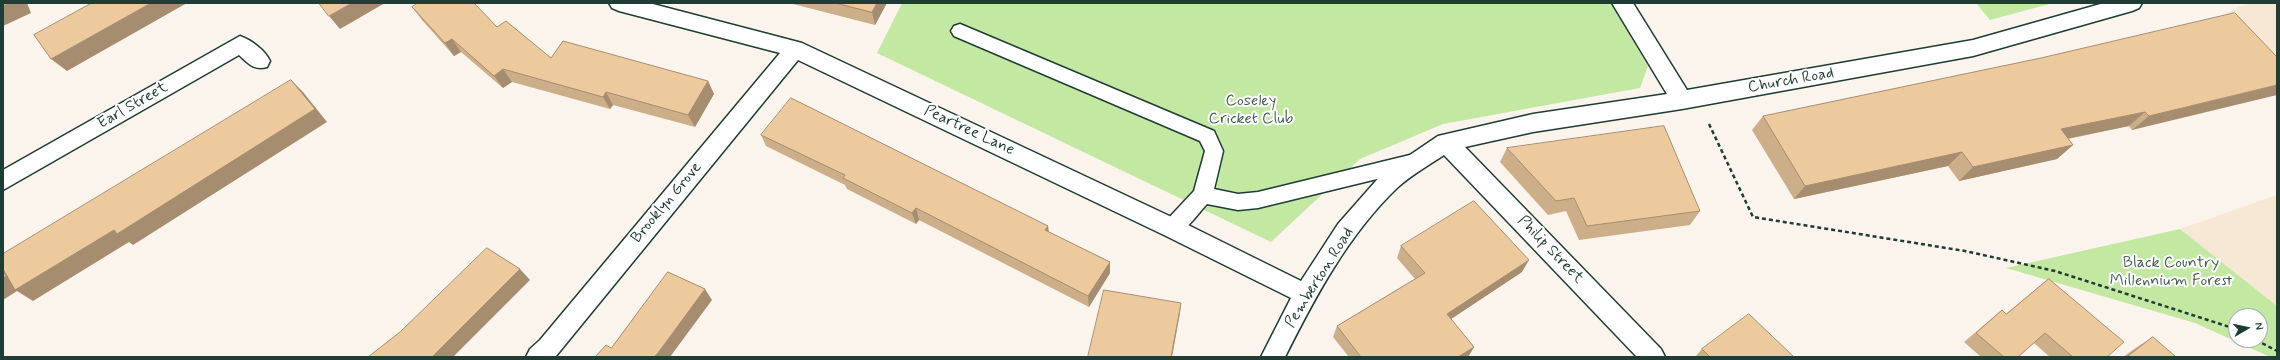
<!DOCTYPE html>
<html>
<head>
<meta charset="utf-8">
<style>
	body { margin:0 }
	#map { position:relative; width:2280px; height:360px; overflow:hidden; background:#fbf4ec; font-family:Mynerve,sans-serif }
	canvas { display:block }
	.frame { position:absolute; inset:0; border:4px solid #1f3d34; pointer-events:none }
	.north { position:absolute; left:2228px; top:308px; width:40px; height:40px; box-sizing:border-box; background:#fff; border:1px solid #a5b1ae; border-radius:50%; rotate:81deg; font-size:11px; font-weight:700; line-height:16px; text-align:center; color:#1f3d34 }
	.north::after { content:''; display:block; margin:auto; width:14px; height:18px; background:#1f3d34; clip-path:polygon(50% 0,100% 100%,50% 72%,0 100%) }
</style>
</head>
<body>
<div id="map">
<canvas width="2280" height="360"></canvas>
<div class="frame"></div>
<div class="north">N</div>
</div>
<script>
const ctx = document.querySelector('canvas').getContext('2d');
ctx.lineJoin = 'round';
function fillPath(path, color) {
  ctx.fillStyle = color;
  ctx.fill(path, 'evenodd');
}
function trace(path, color, width, dash) {
  ctx.strokeStyle = color;
  ctx.lineWidth = width;
  ctx.lineCap = dash ? 'butt' : 'round';
  ctx.setLineDash(dash || []);
  ctx.stroke(path);
}
function drawText(font, color, halo, rows, align = 'center') {
  ctx.font = font + ' Mynerve,sans-serif';
  ctx.lineWidth = 4;
  ctx.setLineDash([]);
  ctx.textBaseline = 'middle';
  ctx.strokeStyle = halo;
  ctx.fillStyle = color;
  for (const [text, x, y, turn = 0] of rows) {
    ctx.save();
    ctx.translate(x, y);
    ctx.rotate((+turn || 0) * Math.PI / 180);
    ctx.textAlign = isNaN(turn) ? turn : align;
    if (halo) ctx.strokeText(text, 0, 0);
    ctx.fillText(text, 0, 0);
    ctx.restore();
  }
}
fillPath(new Path2D(`
	M 2248,3 L 2277,3 L 2277,64 L 2220,16 Z
	M 2277,195 L 2277,306 L 2180,229 Z`), '#f7e7d5');
fillPath(new Path2D(`
	M 902,3 L 1611,3 L 1648,66 L 1640,88 L 1443,124 L 1360,159 L 1271,242 L 877,53 Z
	M 1976,3 L 2053,3 L 1990,20 Z
	M 2180,229 L 2277,306 L 2277,357 L 2270,357 L 2195,323 L 2006,268 ZM 2236,316 L 2260,316 L 2260,340 L 2236,340 Z`), '#c2e8a2');
const service = new Path2D(`
	M 960,24 L 1214,131 L 1223,151 L 1214,189 L 1238,194 L 1258,192 L 1418,153 L 1425,155 L 1427,161 L 1425,167 L 1418,169 L 1258,208 L 1238,210 L 1207,204 C 1196,215 1182,240 1165,234 L 1162,228 L 1165,222 L 1194,191 L 1205,151 L 1200,141 L 954,36 L 951,31 L 954,26 Z`);
const minor = new Path2D(`
	M 609,3 L 649,3 L 802,43 L 1180,221 L 1301,281 L 1338,224 L 1382,174 L 1438,136 L 1533,114 L 1667,94 L 1612,3 L 1633,3 L 1687,90 L 1973,40 L 2104,3 L 2142,3 L 2139,8 L 2132,11 L 1973,56 L 1682,109 L 1533,132 L 1465,147 L 1661,349 L 1665,357 L 1637,357 L 1444,155 C 1429,165 1411,175 1397,188 C 1348,235 1315,297 1285,357 L 1261,357 L 1291,298 L 1164,235 L 798,60 L 556,356 L 526,357 L 530,349 L 540,340 L 780,53 L 619,11 L 612,8 Z
	M 240,36 C 251,40 265,50 270,61 L 267,67 C 254,71 248,63 239,55 L 3,190 L 3,170 Z`);
trace(service, '#1f3d34', 3);
trace(minor, '#1f3d34', 3);
trace(new Path2D(`
	M 1709,124 L 1753,217 L 1965,251 L 2055,271 L 2236,329
	M 2256,340 L 2277,351`), '#1f3d34', 2.5, [4, 3]);
fillPath(service, '#fff');
fillPath(minor, '#fff');
fillPath(new Path2D(`
	M 789,3 L 887,3 L 875,25 Z
	M 412,7 L 497,27 L 551,58 L 708,81 L 714,94 L 695,127 L 613,105 L 610,109 L 512,82 L 503,88 L 461,52 L 454,56 L 422,20 Z
	M 2277,57 L 2132,130 L 2129,126 L 2068,139 L 2073,145 L 2057,159 L 1959,181 L 1948,166 L 1794,199 L 1752,130 L 1763,116 Z
	M 761,135 L 1048,226 L 1049,232 L 1110,262 L 1110,273 L 1089,307 L 919,220 L 916,224 L 847,189 L 845,185 L 766,146 Z
	M 1507,148 L 1700,211 L 1690,225 L 1579,240 L 1566,211 L 1548,215 L 1500,162 Z
	M 1401,246 L 1522,272 L 1451,319 L 1474,347 L 1468,357 L 1349,357 L 1333,337 L 1337,326 L 1415,279 L 1397,258 Z
	M 2049,279 L 2107,357 L 2050,357 L 2034,343 L 2018,357 L 1981,357 L 1964,342 L 1990,320 L 2002,310 L 2006,314 L 2036,289 Z
	M 2153,337 L 2176,357 L 2123,357 L 2137,347 Z
	M 1702,349 L 1794,357 L 1695,357 Z`), '#ccae88');
fillPath(new Path2D(`
	M 9,3 L 27,3 L 31,13 L 3,26 L 3,6 Z
	M 151,3 L 187,3 L 67,71 L 51,59 Z
	M 352,3 L 385,3 L 340,29 L 329,16 Z
	M 877,3 L 887,3 L 875,25 L 872,12 Z
	M 452,39 L 461,52 L 454,56 L 445,43 Z
	M 503,69 L 512,82 L 503,88 L 494,76 Z
	M 291,80 L 303,92 L 327,122 L 133,245 L 129,242 L 33,301 L 17,291 L 3,300 L 3,256 L 114,230 Z
	M 708,81 L 714,94 L 695,127 L 688,115 Z
	M 2277,85 L 2277,95 L 2132,130 L 2149,116 Z
	M 606,92 L 613,105 L 610,109 L 603,97 Z
	M 2145,112 L 2129,126 L 2045,143 L 2061,129 Z
	M 2073,145 L 2057,159 L 1959,181 L 1973,167 Z
	M 1962,152 L 1948,166 L 1794,199 L 1805,186 Z
	M 916,208 L 919,220 L 916,224 L 912,213 Z
	M 1048,226 L 1049,237 L 1045,230 Z
	M 1529,260 L 1522,272 L 1442,325 L 1447,314 Z
	M 1110,262 L 1110,273 L 1089,307 L 1088,296 Z
	M 520,269 L 530,280 L 453,357 L 432,357 Z
	M 705,289 L 712,300 L 670,357 L 654,357 Z
	M 1181,303 L 1180,313 L 1172,357 L 1171,357 Z
	M 1474,347 L 1468,357 L 1458,357 Z`), '#a68d6f');
const building = new Path2D(`
	M 3,3 L 9,3 L 3,6 Z
	M 92,3 L 151,3 L 51,59 L 34,35 Z
	M 319,3 L 352,3 L 329,16 Z
	M 418,3 L 474,3 L 497,27 L 506,21 L 551,58 L 563,41 L 708,81 L 688,115 L 606,92 L 603,97 L 503,69 L 494,76 L 452,39 L 445,43 L 412,7 Z
	M 836,3 L 877,3 L 872,12 Z
	M 2235,13 L 2277,57 L 2277,85 L 2149,116 L 2145,112 L 2061,129 L 2073,145 L 1973,167 L 1962,152 L 1805,186 L 1763,116 L 2041,58 Z
	M 291,80 L 315,109 L 117,234 L 114,230 L 15,290 L 3,269 L 3,254 Z
	M 791,98 L 1048,226 L 1045,230 L 1110,262 L 1088,296 L 916,208 L 912,213 L 843,178 L 845,175 L 761,135 Z
	M 1664,126 L 1700,211 L 1587,226 L 1574,198 L 1556,201 L 1507,148 Z
	M 1474,201 L 1529,260 L 1447,314 L 1474,347 L 1458,357 L 1361,357 L 1337,326 L 1425,273 L 1401,246 Z
	M 487,248 L 520,269 L 432,357 L 368,357 L 400,332 Z
	M 3,271 L 6,276 L 3,278 Z
	M 668,272 L 705,289 L 658,353 L 654,357 L 595,357 L 606,345 L 611,348 Z
	M 2049,279 L 2124,342 L 2107,357 L 2073,357 L 2045,333 L 2018,357 L 2004,357 L 1976,333 L 2002,310 L 2006,314 Z
	M 1104,290 L 1181,303 L 1171,357 L 1088,357 Z
	M 1749,314 L 1794,357 L 1710,357 L 1702,349 Z
	M 2153,337 L 2176,357 L 2127,357 Z`);
fillPath(building, '#edca9e');
trace(building, '#a68d6f', 1);
drawText('16px', '#1f3d34', '#fff', [
	["Church Road",1791,81,-10],
	["Earl Street",133,106,-30],
	["Peartree Lane",969,131,25],
	["Brooklyn Grove",667,203,-50],
	["Philip Street",1550,250,46],
	["Pemberton Road",1320,278,-58]
]);
drawText('16px', '#405f4a', '#fff', [
	["Coseley",1251,102],
	["Cricket Club",1251,120],
	["Black Country",2171,264],
	["Millennium Forest",2171,282]
]);
</script>
</body>
</html>
